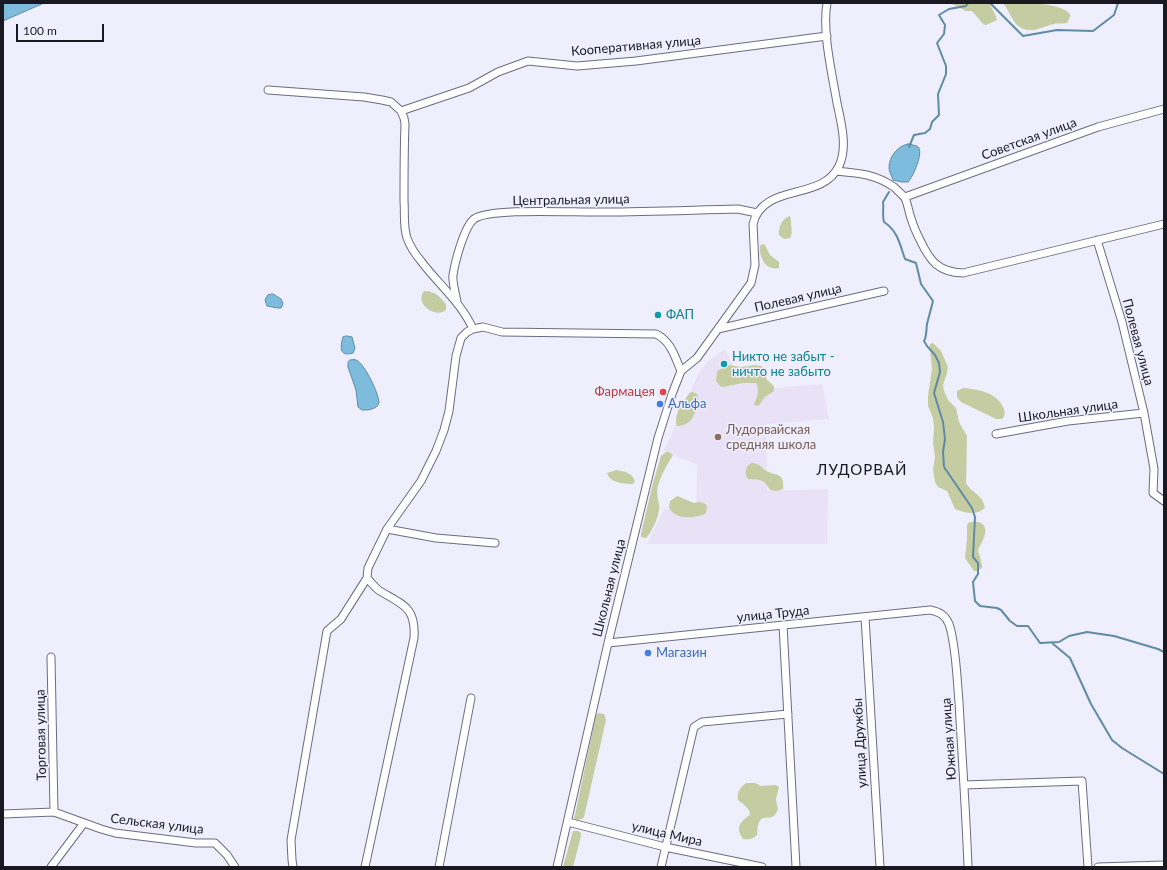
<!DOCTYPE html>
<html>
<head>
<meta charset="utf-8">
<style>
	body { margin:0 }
	#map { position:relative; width:1167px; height:870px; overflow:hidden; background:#efeefd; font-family:Lato,sans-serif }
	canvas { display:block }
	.frame { position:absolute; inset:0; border:4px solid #1a1922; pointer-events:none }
	.scale { position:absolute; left:16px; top:24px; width:88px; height:18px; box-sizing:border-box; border:2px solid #1a1922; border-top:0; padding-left:5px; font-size:12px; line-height:14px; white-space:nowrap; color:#1a1922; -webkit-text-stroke:3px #efeefd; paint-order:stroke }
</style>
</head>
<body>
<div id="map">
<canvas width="1167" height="870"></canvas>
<div class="frame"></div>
<div class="scale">100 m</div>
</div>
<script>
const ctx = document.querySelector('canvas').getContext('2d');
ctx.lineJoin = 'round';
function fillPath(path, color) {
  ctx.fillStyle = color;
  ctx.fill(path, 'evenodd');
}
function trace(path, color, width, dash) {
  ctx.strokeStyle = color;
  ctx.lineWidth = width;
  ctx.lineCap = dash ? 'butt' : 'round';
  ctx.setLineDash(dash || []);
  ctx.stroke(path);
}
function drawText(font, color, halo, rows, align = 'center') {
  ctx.font = font + ' Lato,sans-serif';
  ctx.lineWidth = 3;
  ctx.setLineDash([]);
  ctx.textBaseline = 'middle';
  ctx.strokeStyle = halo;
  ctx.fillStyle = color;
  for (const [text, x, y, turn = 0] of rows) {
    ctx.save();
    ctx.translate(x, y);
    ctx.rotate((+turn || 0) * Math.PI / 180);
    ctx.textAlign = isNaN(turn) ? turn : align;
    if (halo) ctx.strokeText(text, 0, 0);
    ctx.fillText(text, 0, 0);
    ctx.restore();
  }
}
fillPath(new Path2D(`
	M 725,349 L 734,368 L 762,389 L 822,384 L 829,419 L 766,424 L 767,491 L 828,489 L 827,544 L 647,544 L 664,509 L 696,508 L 697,465 L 664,451 L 698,374 L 708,361 Z`), '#e9e2f7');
fillPath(new Path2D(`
	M 950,3 L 989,3 L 995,14 L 997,20 L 986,25 L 983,24 L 972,11 L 966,11 Z
	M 1003,3 C 1018,3 1060,1 1070,14 L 1070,17 L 1067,23 C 1062,24 1058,23 1054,24 C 1041,27 1028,36 1016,24 C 1011,18 1008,9 1003,3 Z
	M 789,216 L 791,218 C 790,226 794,231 790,238 L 784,239 L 779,235 C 779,225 781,221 789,216 Z
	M 762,244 L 765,245 L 770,255 L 779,262 L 779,268 C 766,271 759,258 760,246 Z
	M 424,291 C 435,291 439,296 446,304 L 446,310 C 435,319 414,303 424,291 Z
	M 933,343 L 941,351 L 948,367 L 947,373 L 943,385 L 944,391 L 948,400 L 956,408 L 959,422 L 967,436 L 966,483 C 971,493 983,494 985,508 C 976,516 965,513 955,509 L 947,491 L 938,487 L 935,482 L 933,470 L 935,457 L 933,443 L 934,427 L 933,418 L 928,406 L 928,396 L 932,369 L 930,347 L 930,344 Z
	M 729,365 L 741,367 L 755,365 L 761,366 L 763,368 L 767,380 L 774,386 L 774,391 L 765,397 L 759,405 L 756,406 L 754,404 C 757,397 760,391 756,383 L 743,383 L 723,387 L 720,386 L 716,381 L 717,371 Z
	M 963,388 C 978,389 997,393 1003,407 C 1005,412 1006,415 1002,419 L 996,419 L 961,402 L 957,397 L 957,391 Z
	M 691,392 L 696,393 L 698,396 C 697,411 693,426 677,426 C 673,415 683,400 691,392 Z
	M 666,452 L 669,452 L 673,455 C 667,465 661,475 658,486 C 656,492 658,498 659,504 C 661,513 652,532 646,538 L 641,537 L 641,534 L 653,483 L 661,456 Z
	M 751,463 C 758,463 760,466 765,470 C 775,477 785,471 783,489 C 778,491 776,492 770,490 C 764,479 761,480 748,479 C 744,474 745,467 751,463 Z
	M 616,470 C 626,472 631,472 635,481 L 633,484 C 624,484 610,483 607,473 Z
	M 677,496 L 694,503 L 700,502 L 706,504 L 707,507 L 706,513 C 697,519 673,520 669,507 L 670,501 Z
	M 974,521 C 993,524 984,538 978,550 L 982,565 L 982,568 L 977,571 L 974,571 L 965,558 L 967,539 L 967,526 L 968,523 Z
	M 598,713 L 604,714 L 606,720 L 584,817 L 582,819 L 576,820 L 574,818 L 575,815 L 596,715 Z
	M 746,783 L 755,783 L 761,786 L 776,785 L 779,787 L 776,799 L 778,810 L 774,816 C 771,818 768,817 764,818 C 757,819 758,829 757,835 C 753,839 749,840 743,839 C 735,827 740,822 750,815 C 750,808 743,804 738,800 C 737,791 740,788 746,783 Z
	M 573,831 L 578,831 L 581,833 L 581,836 L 573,867 L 563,867 Z`), '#c6cca2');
const water = new Path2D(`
	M 3,3 L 44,3 L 3,21 Z
	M 908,144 C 911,145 916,145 918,147 C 924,152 913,177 908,182 L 902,182 L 893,180 C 892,176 889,172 889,168 C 889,156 898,146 908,144 Z
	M 273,294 L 281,299 L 283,304 L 281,308 L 278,308 L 267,306 L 265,300 L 268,295 Z
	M 347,336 L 352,337 L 355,348 L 353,353 C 339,357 340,347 343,337 Z
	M 350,360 C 352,360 354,359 356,360 C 365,364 379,394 379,403 C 376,410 368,410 362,410 L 358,407 L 356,390 L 348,367 L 348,363 Z`);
fillPath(water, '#7dbcdd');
trace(water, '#5f8ba5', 1);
trace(new Path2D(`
	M 990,3 L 1023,36 L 1057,30 L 1093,31 L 1114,15 L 1118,3
	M 909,147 L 914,135 L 925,133 L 930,129 L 932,122 L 939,115 L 938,94 L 946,74 L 946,66 L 937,43 L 944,34 L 945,25 L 939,15 L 949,9 L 966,6 L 968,3
	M 889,192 L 883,202 C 884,209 882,215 884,222 C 898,231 900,245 905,259 L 916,263 L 921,284 L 933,301 C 931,309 929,316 927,324 C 926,330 927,336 924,341 L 927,346 L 935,355 L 939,363 L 940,372 L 934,393 L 943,422 L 945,439 L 943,452 L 944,467 L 972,508 L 975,517 L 973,557 L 978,563 L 978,574 L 973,582 L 975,601 L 980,606 L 997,608 L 1001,610 L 1010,621 L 1017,626 L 1028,626 L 1040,643 L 1059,642 L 1069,636 L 1087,632 L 1114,636 L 1158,649 L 1164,652
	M 1052,643 L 1070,658 L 1091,704 L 1112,740 L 1122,748 L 1164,774`), '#5f8ba5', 2);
const minor = new Path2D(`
	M 268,90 L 364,97 L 382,100 L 391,102 L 401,111 L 469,88 L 498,72 L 528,61 L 577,66 L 636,61 L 827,36
	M 401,111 L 404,118 L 405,124 C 404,150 404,175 404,201 C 405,213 403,226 407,238 C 410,246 415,254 421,261 C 438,284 461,302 473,329
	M 836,171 C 859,173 875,174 894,187 C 897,190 902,194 905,198 C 908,204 909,214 912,221 C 914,228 917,234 920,240 C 930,261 938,272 963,273 L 1164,224
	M 905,197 L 1098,127 L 1164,109
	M 1097,240 L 1122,322 L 1144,413 L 1154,469 L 1153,493 L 1164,501
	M 457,302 C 456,294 452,283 453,275 C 455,262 464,227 474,219 C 491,207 579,213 604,212 C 649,212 693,210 738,209 L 757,213
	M 718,329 L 884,291
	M 996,434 L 1068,421 L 1144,413
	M 387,529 L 436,538 L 495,543
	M 865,617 L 880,867
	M 783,625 L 796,867
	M 608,643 L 930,610 C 940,612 945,615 949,624 C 956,644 957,680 959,702 C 962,757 966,812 968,867
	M 51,657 L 54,812
	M 964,785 L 1082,781 L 1088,867
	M 3,814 L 54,812 L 101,829 L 115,833 L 196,843 L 215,843 L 227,855 L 235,867
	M 568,822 L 665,847 L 762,867
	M 51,867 L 84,823
	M 293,867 L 292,860 L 291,840 L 327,631 L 341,619 L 367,578
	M 365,867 L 414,638 C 416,607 403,605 380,591 C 375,588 371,582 367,578 L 368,568 L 387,529 L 421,481 L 436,451 L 444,430 L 449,411 L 456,356 L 461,338 L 467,332 L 473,329 L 483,327 L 502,332 L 656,334 C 671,341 675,357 681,371
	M 439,867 L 471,698
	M 557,867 L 608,643 L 658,438 L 672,394 L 681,371 L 697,358 L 751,283 L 755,265 L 753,224 C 763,182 822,202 839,166 C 848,147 841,122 837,103 C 832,73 822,32 827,3
	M 661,867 L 694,727 L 702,722 L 788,714
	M 1098,867 L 1164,865`);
trace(minor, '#6d6b80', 9);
trace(minor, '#fff', 7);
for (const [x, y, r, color] of [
	[658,315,4,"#0f9aa8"],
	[724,364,4,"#0f9aa8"],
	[663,392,4,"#e0444e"],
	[660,404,4,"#3f7fe0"],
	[718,437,4,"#8d6e63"],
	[648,653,4,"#3f7fe0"]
]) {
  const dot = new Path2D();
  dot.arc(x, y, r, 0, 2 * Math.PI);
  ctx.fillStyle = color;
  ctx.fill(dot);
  trace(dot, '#efeefd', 1.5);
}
drawText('13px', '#1a1922', '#efeefd', [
	["Кооперативная улица",636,46,-5],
	["Советская улица",1029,139,-20],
	["Центральная улица",571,200,-1],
	["Полевая улица",798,298,-13],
	["Полевая улица",1138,342,75],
	["Школьная улица",1068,411,-8],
	["Школьная улица",609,588,-76],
	["улица Труда",773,614,-6],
	["Торговая улица",41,735,-91],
	["Южная улица",949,739,-94],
	["улица Дружбы",860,743,-93],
	["Сельская улица",157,824,7],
	["улица Мира",667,834,13]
]);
drawText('13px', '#0d838f', '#efeefd', [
	["ФАП",666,315],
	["Никто не забыт -",732,357],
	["ничто не забыто",732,372]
], 'left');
drawText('13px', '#be3a42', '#efeefd', [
	["Фармацея",655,392]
], 'right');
drawText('13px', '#366cbe', '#efeefd', [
	["Альфа",668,404],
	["Магазин",656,653]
], 'left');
drawText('13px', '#785e54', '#efeefd', [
	["Лудорвайская",726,430],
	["средняя школа",726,445]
], 'left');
ctx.letterSpacing = '1px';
drawText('15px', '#1a1922', '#efeefd', [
	["ЛУДОРВАЙ",862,470]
]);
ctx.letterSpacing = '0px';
</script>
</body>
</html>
